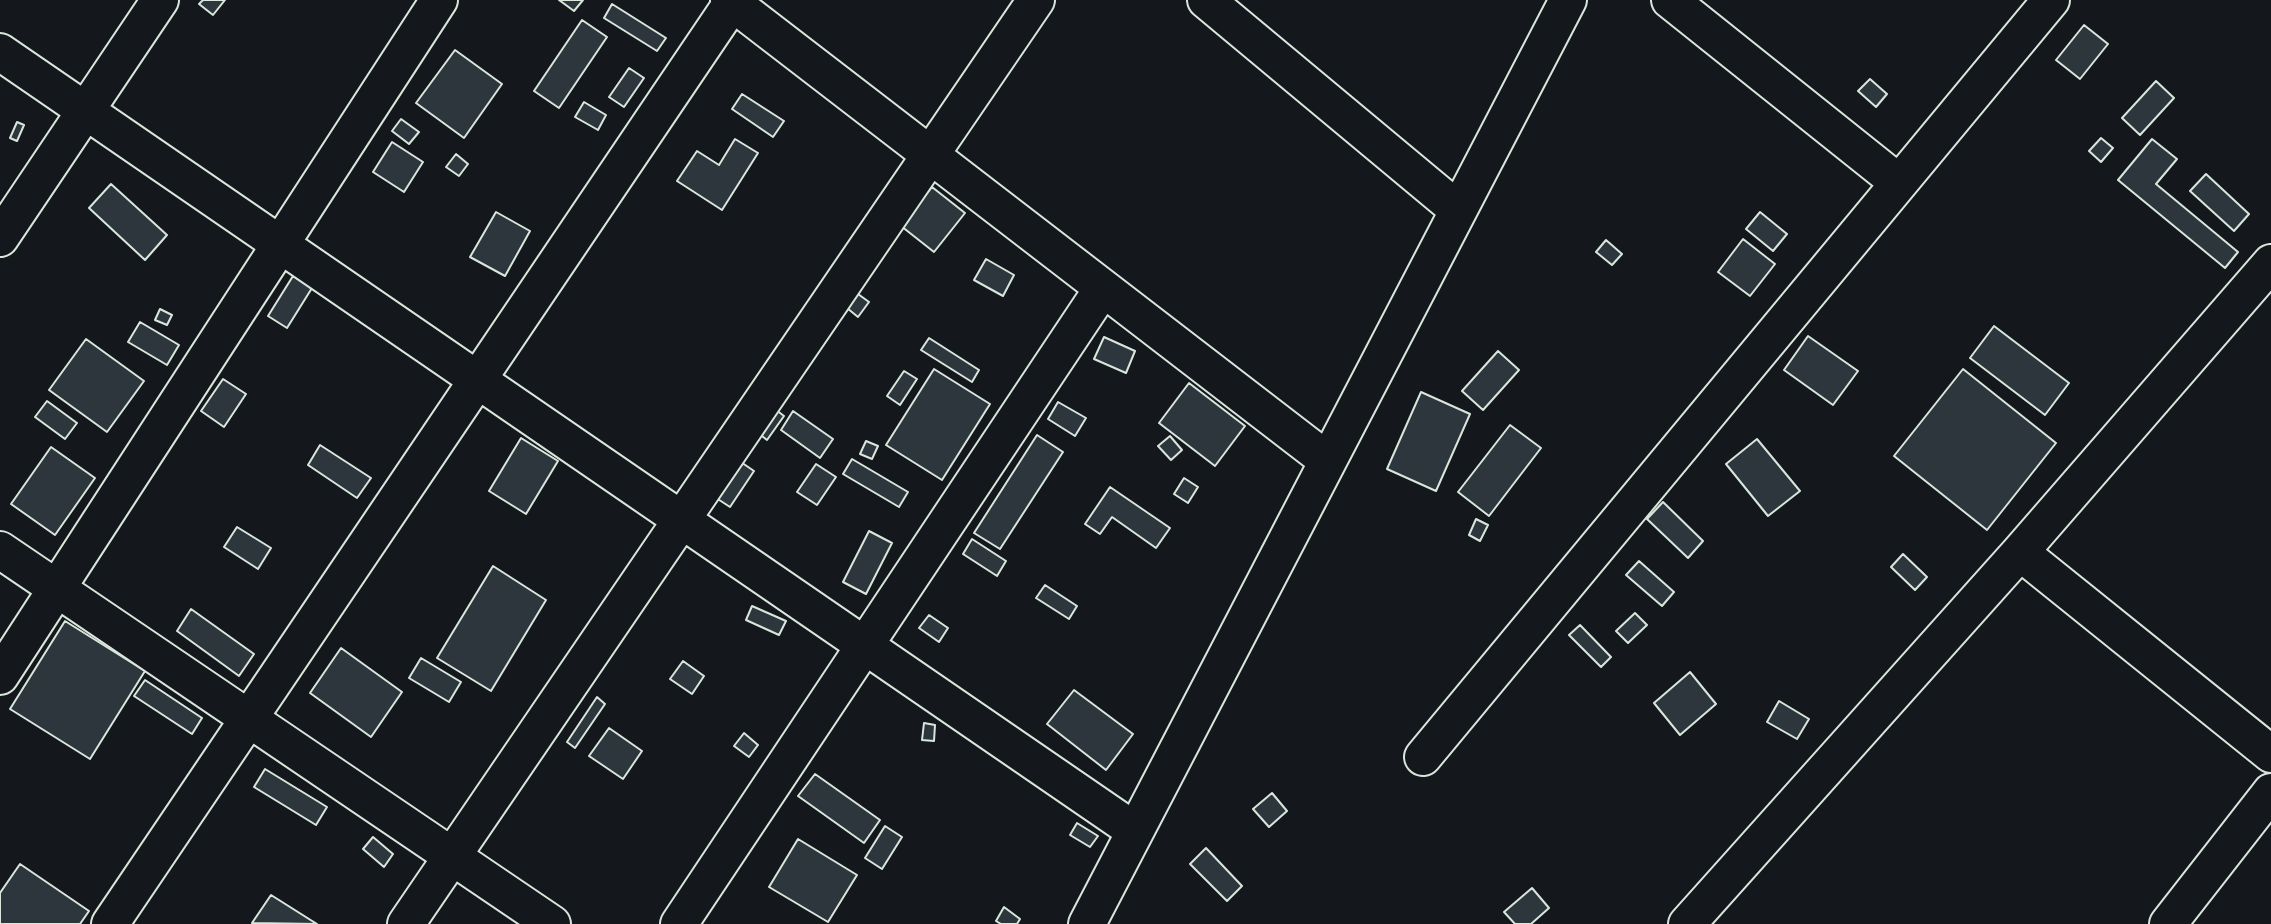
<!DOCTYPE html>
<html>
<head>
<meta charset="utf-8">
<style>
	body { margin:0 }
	canvas { display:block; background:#14181c }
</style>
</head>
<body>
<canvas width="2271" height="924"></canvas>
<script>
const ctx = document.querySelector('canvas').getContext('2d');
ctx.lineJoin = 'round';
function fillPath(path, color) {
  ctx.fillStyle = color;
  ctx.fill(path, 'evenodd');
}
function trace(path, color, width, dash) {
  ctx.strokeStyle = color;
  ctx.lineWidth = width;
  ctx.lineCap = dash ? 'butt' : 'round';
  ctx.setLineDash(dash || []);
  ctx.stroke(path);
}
const building = new Path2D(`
	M 203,0 L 225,0 L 213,15 L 199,4 Z
	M 559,0 L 583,0 L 574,11 Z
	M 612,4 L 666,38 L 657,51 L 604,18 Z
	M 582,20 L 607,37 L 559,108 L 534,91 Z
	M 2084,25 L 2108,44 L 2080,79 L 2056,60 Z
	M 455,50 L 502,84 L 464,138 L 416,103 Z
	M 629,68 L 644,78 L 624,107 L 609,97 Z
	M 1870,79 L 1887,94 L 1876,107 L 1858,91 Z
	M 2156,81 L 2174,98 L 2140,135 L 2122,118 Z
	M 742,94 L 784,121 L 773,137 L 732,109 Z
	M 584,102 L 606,115 L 598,130 L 575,117 Z
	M 401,119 L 419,132 L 409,144 L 392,131 Z
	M 17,122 L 24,125 L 17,141 L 10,138 Z
	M 2101,138 L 2113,148 L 2101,162 L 2089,151 Z
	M 735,139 L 758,153 L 722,210 L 677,181 L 697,151 L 719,165 Z
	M 2152,139 L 2177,159 L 2156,184 L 2238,252 L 2225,268 L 2118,180 Z
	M 392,142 L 423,162 L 404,192 L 373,172 Z
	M 456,154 L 468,164 L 459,176 L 446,167 Z
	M 2206,174 L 2249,214 L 2234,231 L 2190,191 Z
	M 111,184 L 167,235 L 145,260 L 89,208 Z
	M 932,187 L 965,213 L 934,252 L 901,226 Z
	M 496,212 L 530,231 L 505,276 L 470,257 Z
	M 1760,212 L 1787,234 L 1773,251 L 1746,229 Z
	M 1743,239 L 1775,264 L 1750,296 L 1718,272 Z
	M 1606,240 L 1622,254 L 1612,265 L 1596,252 Z
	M 986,259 L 1014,275 L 1003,296 L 974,280 Z
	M 293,276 L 312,288 L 287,328 L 268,316 Z
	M 858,294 L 869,302 L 858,317 L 847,308 Z
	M 160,309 L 172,315 L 167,325 L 155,320 Z
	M 140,322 L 179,345 L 167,365 L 128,342 Z
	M 1994,326 L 2069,383 L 2045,415 L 1970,358 Z
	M 1808,336 L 1858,371 L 1833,405 L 1784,370 Z
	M 1104,337 L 1135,351 L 1126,373 L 1094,359 Z
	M 929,338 L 979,370 L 972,382 L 921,350 Z
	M 86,339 L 144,381 L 107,432 L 49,390 Z
	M 1498,351 L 1519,370 L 1483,410 L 1462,391 Z
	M 934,369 L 990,404 L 942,480 L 886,445 Z
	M 1963,369 L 2056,443 L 1987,530 L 1894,456 Z
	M 904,371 L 917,379 L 900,405 L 887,396 Z
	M 223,379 L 246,394 L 224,427 L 201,411 Z
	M 1189,383 L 1245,426 L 1215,466 L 1159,423 Z
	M 1421,392 L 1470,414 L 1436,491 L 1387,469 Z
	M 47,401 L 77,423 L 65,439 L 35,417 Z
	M 1058,402 L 1086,418 L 1075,436 L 1048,419 Z
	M 771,406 L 784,416 L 767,440 L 753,429 Z
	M 793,411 L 833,439 L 820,458 L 781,430 Z
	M 1510,425 L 1541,448 L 1489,516 L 1458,492 Z
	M 1037,435 L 1063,452 L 1000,549 L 974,533 Z
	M 1170,436 L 1182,450 L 1171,460 L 1158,446 Z
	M 521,438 L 558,461 L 526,514 L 489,491 Z
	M 1757,439 L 1800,491 L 1768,516 L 1726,464 Z
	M 866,441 L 878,446 L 872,459 L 860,454 Z
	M 320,445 L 371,478 L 357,498 L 308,465 Z
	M 51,447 L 95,478 L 55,535 L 11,504 Z
	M 732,456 L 754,471 L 730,507 L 707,492 Z
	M 852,459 L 908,492 L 899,507 L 843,474 Z
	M 816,464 L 836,477 L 817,505 L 797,492 Z
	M 1184,478 L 1198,487 L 1188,503 L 1174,494 Z
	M 1110,487 L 1170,528 L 1156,548 L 1112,517 L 1100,534 L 1085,524 Z
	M 1663,502 L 1703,541 L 1688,558 L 1647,519 Z
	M 1476,519 L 1488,525 L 1480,541 L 1469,535 Z
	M 237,527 L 271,548 L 258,569 L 224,547 Z
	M 869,531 L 892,543 L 866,594 L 843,582 Z
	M 972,539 L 1006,561 L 997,576 L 963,554 Z
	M 1903,554 L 1927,577 L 1915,590 L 1891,567 Z
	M 1639,561 L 1674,592 L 1662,606 L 1626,575 Z
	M 493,566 L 546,600 L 491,691 L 437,658 Z
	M 1045,585 L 1077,606 L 1069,619 L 1036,598 Z
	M 752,606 L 786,621 L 779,635 L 746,620 Z
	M 191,609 L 254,654 L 239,676 L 177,631 Z
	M 1635,613 L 1647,625 L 1628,643 L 1616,631 Z
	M 929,615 L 948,628 L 939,642 L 919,628 Z
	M 65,621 L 145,671 L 90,759 L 10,709 Z
	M 1580,625 L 1611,657 L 1601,667 L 1569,635 Z
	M 341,648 L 402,692 L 371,737 L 310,693 Z
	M 421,658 L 461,682 L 449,702 L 409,678 Z
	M 683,661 L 704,676 L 692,694 L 670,679 Z
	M 1690,672 L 1716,704 L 1680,735 L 1654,703 Z
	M 145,680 L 202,718 L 192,734 L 134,696 Z
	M 1074,690 L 1133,734 L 1106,770 L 1047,724 Z
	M 597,697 L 605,704 L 575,748 L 567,742 Z
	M 1779,701 L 1809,719 L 1797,739 L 1767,722 Z
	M 924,723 L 935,725 L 934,741 L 922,740 Z
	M 609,728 L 642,751 L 623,779 L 589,756 Z
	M 744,733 L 758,745 L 749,757 L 734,746 Z
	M 265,769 L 327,807 L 316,825 L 254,787 Z
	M 815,774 L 880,820 L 864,843 L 798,796 Z
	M 1272,793 L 1287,811 L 1269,827 L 1253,809 Z
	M 1077,823 L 1098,836 L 1090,847 L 1070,835 Z
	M 885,826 L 902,837 L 882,869 L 865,858 Z
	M 373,837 L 393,854 L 384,867 L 363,849 Z
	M 798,839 L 857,875 L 828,922 L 769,887 Z
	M 1206,848 L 1242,886 L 1227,901 L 1190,864 Z
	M 20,864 L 89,911 L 80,924 L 0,924 L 0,893 Z
	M 1532,888 L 1549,908 L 1531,924 L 1515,924 L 1504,912 Z
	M 271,895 L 317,924 L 252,923 Z
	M 1004,907 L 1020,919 L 1017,924 L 1001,924 L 996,921 Z`);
fillPath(building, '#2c363c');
trace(building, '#d8e6dc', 2);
const minor = new Path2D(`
	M 729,0 L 1328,461
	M 1206,0 L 1458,210
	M 1670,0 L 1899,183
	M 0,52 L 1135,831
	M 0,238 L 160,0
	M 0,550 L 552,924
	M 2020,552 L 2271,754
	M 0,676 L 439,0
	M 1423,757 L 2051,0
	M 110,924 L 732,3
	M 406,924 L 1036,0
	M 679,924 L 1103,288
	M 1087,924 L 1568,0
	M 1687,924 L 2020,552 L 2271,263
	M 2168,924 L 2271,792`);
trace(minor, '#d8e6dc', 40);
trace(minor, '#14181c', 36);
</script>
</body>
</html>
